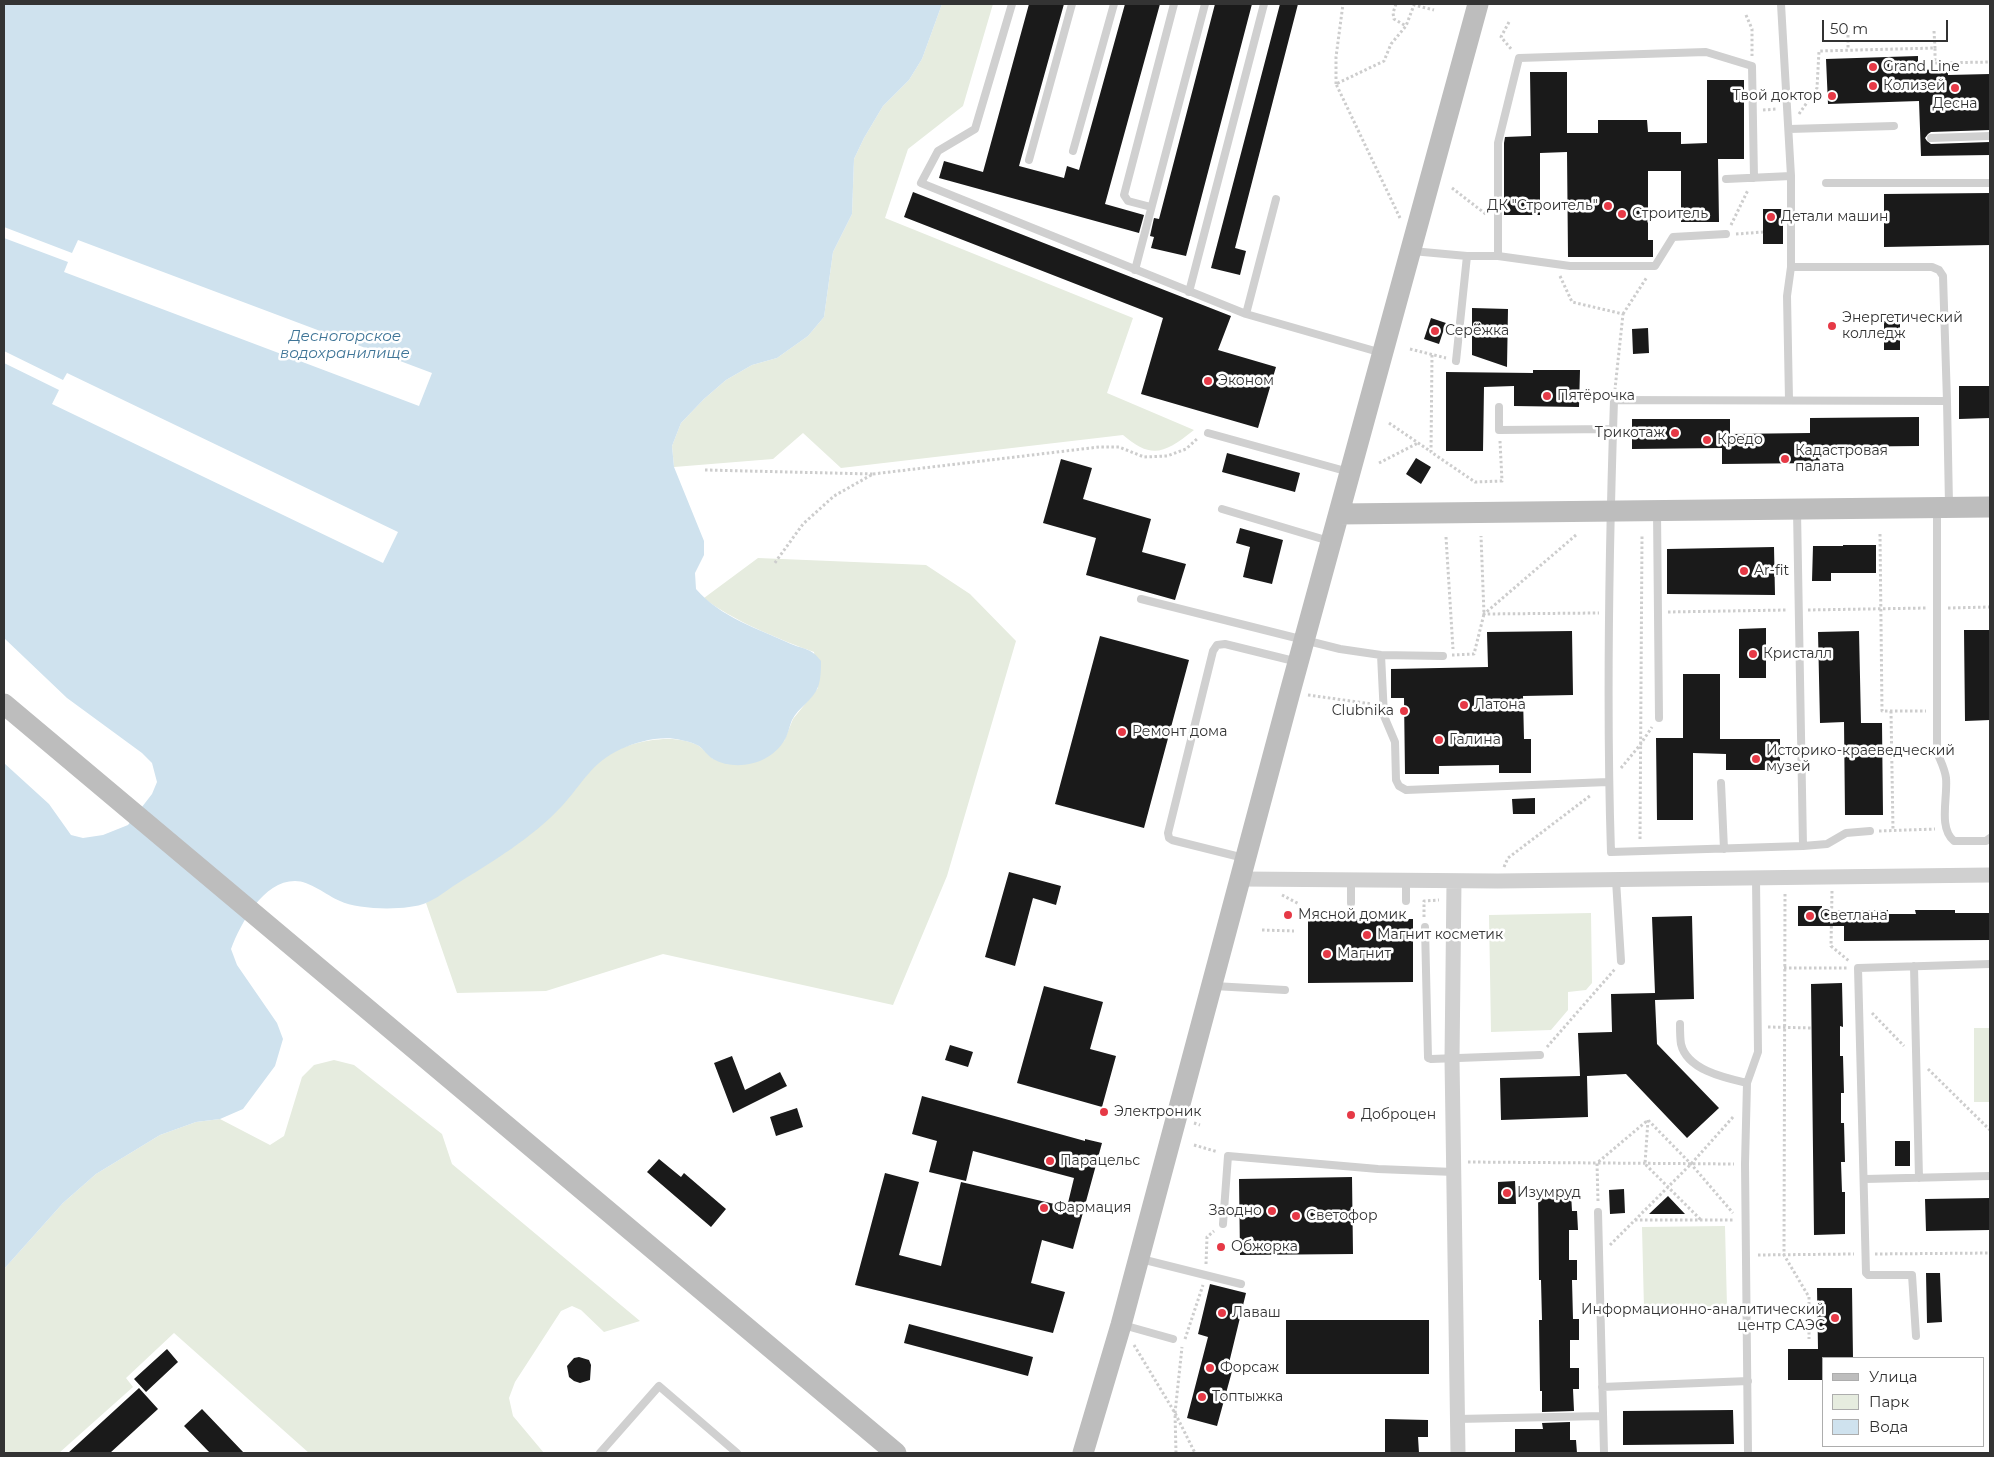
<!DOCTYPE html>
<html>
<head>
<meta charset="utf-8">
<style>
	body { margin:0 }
	#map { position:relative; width:1994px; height:1457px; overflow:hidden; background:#fff; font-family:Montserrat,sans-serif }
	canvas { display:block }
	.frame { position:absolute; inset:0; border:5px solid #333; pointer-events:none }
	.legend { position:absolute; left:1822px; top:1357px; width:162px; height:90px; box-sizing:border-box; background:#fff; border:1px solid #adadad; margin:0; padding:6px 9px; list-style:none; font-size:15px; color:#333 }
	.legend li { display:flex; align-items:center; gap:10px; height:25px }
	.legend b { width:25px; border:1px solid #adadad }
	.scale { position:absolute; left:1822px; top:20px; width:126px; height:22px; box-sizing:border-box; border:2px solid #333; border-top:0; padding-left:6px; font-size:15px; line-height:18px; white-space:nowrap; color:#333; -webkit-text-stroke:4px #fff; paint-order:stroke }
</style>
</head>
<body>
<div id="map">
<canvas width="1994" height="1457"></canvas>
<div class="frame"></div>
<ul class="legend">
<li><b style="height:6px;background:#bdbdbd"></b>Улица</li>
<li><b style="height:14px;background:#e6ecdf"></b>Парк</li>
<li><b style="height:14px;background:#cfe2ee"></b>Вода</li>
</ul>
<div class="scale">50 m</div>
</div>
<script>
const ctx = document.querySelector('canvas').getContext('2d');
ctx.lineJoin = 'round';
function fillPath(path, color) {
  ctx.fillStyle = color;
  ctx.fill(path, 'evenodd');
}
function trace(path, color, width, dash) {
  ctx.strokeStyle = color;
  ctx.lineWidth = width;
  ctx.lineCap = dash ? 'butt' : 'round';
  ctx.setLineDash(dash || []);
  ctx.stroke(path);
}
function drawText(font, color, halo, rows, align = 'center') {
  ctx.font = font + ' Montserrat,sans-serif';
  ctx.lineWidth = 5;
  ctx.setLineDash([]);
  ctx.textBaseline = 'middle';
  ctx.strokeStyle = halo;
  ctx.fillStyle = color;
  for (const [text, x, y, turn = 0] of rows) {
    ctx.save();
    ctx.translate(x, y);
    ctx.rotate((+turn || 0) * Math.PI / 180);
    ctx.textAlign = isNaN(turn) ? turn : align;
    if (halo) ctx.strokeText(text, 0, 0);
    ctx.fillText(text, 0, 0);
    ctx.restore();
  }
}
fillPath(new Path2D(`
	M 942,4 L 993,4 L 963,106 L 908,149 L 885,218 L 1133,318 L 1107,393 L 1194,430 C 1165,453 1152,460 1123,435 L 841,468 L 803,433 L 773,459 L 674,467 L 672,446 L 681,423 L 704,399 L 726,380 L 752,365 L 777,358 L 808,336 L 824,317 L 833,252 L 852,214 L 854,159 L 864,138 L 883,106 L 909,80 L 922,59 Z
	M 758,558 L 926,565 L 970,594 L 1016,641 L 947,876 L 893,1005 L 663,954 L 546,991 L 457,993 L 426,903 L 454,885 L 584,778 C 590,772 595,763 602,758 C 625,742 674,731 699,746 C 704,750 709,755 713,759 L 784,741 L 793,719 L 818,688 L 814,652 C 783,641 729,619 704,598 Z
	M 1591,913 L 1592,983 L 1586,990 L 1568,992 L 1568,1010 L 1551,1030 L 1491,1032 L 1489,915 Z
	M 1974,1028 L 1990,1028 L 1990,1102 L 1974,1102 Z
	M 334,1060 L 354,1065 L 442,1134 L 452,1164 L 640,1321 L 604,1332 L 581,1310 L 572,1306 L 561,1311 L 515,1382 L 509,1398 L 513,1416 L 544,1453 L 309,1453 L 174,1333 L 126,1378 L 133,1387 L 59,1453 L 4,1453 L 4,1269 L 63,1203 L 96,1174 L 160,1135 L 196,1122 L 220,1119 L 270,1145 L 284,1136 L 302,1077 L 314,1065 Z
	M 1725,1226 L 1727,1307 L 1644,1309 L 1642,1227 Z`), '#e6ecdf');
fillPath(new Path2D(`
	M 4,4 L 942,4 L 922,59 L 909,80 L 883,106 L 864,138 L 854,159 L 852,214 L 833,252 L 824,317 L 808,336 L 777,358 L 752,365 L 726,380 L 704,399 L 681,423 L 672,446 L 674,467 L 704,541 L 704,555 L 695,573 L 696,589 C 720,617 759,629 791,644 C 806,650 811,648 821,661 C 821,669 821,679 818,687 C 813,700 798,708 792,720 C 789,727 788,735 784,741 C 770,764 736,772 713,759 C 708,756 704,750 699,746 C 694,743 686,741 681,740 C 663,735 638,741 621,749 C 591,763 583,783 562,806 C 531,839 493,861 455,885 C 446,891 436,899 426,903 C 407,911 358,910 340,901 C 326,895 310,881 295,881 C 263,881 241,923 231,949 L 237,965 L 277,1023 L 283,1039 L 275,1066 L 243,1109 L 220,1119 L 196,1122 L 160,1135 L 96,1174 L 63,1203 L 4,1269 L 4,763 L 49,804 L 71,835 L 83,838 L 103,835 L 128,825 L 152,794 L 157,782 L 152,763 L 142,753 L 67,698 L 4,638 Z`), '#cfe2ee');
fillPath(new Path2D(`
	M 4,227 L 72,253 L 78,240 L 432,373 L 419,406 L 64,272 L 68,262 L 4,238 Z
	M 4,351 L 63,380 L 67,373 L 398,532 L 383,563 L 52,404 L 59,390 L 4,363 Z`), '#fff');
fillPath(new Path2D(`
	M 1029,4 L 1064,4 L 1019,166 L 1064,178 L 1067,166 L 1079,170 L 1125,4 L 1160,4 L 1105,204 L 1144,215 L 1139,233 L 939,178 L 944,161 L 983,172 Z
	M 1215,4 L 1252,4 L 1186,256 L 1151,248 L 1154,237 L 1150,236 L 1154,218 L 1159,219 Z
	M 1280,4 L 1298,4 L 1235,248 L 1246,251 L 1240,275 L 1211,268 Z
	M 1918,56 L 1918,70 L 1948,69 L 1948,75 L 1990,74 L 1990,130 L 1931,132 L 1928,134 L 1925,138 L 1927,141 L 1931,144 L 1990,142 L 1990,155 L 1921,156 L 1919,101 L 1828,104 L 1826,59 Z
	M 1530,72 L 1567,72 L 1567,133 L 1598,133 L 1598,120 L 1647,120 L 1648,132 L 1681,132 L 1681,144 L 1707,143 L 1707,80 L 1744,80 L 1744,159 L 1718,159 L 1719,222 L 1681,222 L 1681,171 L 1648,171 L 1648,240 L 1653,240 L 1653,257 L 1568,257 L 1567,152 L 1540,153 L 1540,215 L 1504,215 L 1504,143 L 1505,137 L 1531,136 Z
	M 913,192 L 1231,316 L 1218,350 L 1276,367 L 1258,428 L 1141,394 L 1163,318 L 904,217 Z
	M 1990,193 L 1990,245 L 1884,247 L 1884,194 Z
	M 1763,209 L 1783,209 L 1783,244 L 1763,244 Z
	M 1472,308 L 1508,309 L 1507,367 L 1472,355 Z
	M 1431,318 L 1446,323 L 1439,344 L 1424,339 Z
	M 1884,321 L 1900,321 L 1900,350 L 1884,350 Z
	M 1648,328 L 1649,353 L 1633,354 L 1632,329 Z
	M 1533,370 L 1580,370 L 1579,407 L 1514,406 L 1514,386 L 1484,387 L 1483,451 L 1446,451 L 1446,372 L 1533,373 Z
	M 1959,386 L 1990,386 L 1990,418 L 1959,419 Z
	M 1919,417 L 1919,446 L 1819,447 L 1820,463 L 1722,464 L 1722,448 L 1632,449 L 1632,419 L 1730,419 L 1730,434 L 1810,433 L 1810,418 Z
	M 1227,453 L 1300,473 L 1295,492 L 1222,472 Z
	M 1416,458 L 1431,467 L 1421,484 L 1406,474 Z
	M 1061,459 L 1092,468 L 1083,499 L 1151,519 L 1142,552 L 1186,564 L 1175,600 L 1086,575 L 1096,538 L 1043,523 Z
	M 1240,528 L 1283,540 L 1272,584 L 1243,577 L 1250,547 L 1236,543 Z
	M 1843,545 L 1876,545 L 1876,573 L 1831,573 L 1831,581 L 1812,581 L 1813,546 L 1843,546 Z
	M 1774,547 L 1775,595 L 1667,594 L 1667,549 Z
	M 1766,628 L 1766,678 L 1739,678 L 1739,629 Z
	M 1964,630 L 1990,630 L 1990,720 L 1965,721 Z
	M 1572,631 L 1573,695 L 1523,696 L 1524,739 L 1531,739 L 1531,773 L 1499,773 L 1499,765 L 1439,766 L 1439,774 L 1405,774 L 1404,698 L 1391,698 L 1391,669 L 1488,667 L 1487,632 Z
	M 1859,631 L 1861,723 L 1882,723 L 1883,815 L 1845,815 L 1844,722 L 1820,723 L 1818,632 Z
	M 1100,636 L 1189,660 L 1144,828 L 1055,804 Z
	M 1683,674 L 1720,674 L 1720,739 L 1780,739 L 1780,770 L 1726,770 L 1726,754 L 1693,753 L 1693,820 L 1657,820 L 1656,738 L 1683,738 Z
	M 1535,798 L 1535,814 L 1513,814 L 1512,799 Z
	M 1009,872 L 1061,886 L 1056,905 L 1033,898 L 1015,966 L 985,957 Z
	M 1798,906 L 1822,906 L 1822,911 L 1888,910 L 1888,914 L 1916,914 L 1915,910 L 1955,910 L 1955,913 L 1990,913 L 1990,940 L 1844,941 L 1844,926 L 1798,926 Z
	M 1692,916 L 1694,999 L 1655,1000 L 1657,1044 L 1719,1108 L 1687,1138 L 1626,1074 L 1587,1076 L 1588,1117 L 1501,1120 L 1500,1078 L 1580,1076 L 1578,1033 L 1612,1032 L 1611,994 L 1655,993 L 1652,917 Z
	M 1308,919 L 1413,919 L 1413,982 L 1308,983 Z
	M 1842,983 L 1843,1027 L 1840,1026 L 1840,1056 L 1843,1056 L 1844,1093 L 1841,1093 L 1841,1123 L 1844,1123 L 1845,1162 L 1841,1162 L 1842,1192 L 1845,1192 L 1845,1234 L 1814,1235 L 1811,984 Z
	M 1044,986 L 1103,1002 L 1090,1049 L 1116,1056 L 1102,1107 L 1017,1083 Z
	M 950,1045 L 973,1052 L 968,1067 L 945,1060 Z
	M 732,1056 L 745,1090 L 780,1072 L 787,1086 L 733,1113 L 714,1063 Z
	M 922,1096 L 1085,1141 L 1085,1139 L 1102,1143 L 1073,1249 L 1042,1240 L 1031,1283 L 1065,1292 L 1053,1333 L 855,1285 L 885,1173 L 919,1182 L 899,1255 L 941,1266 L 961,1182 L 1067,1207 L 1074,1178 L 973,1151 L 966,1181 L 929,1172 L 937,1141 L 912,1134 Z
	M 797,1108 L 803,1127 L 776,1136 L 770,1117 Z
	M 1895,1141 L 1910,1141 L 1910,1166 L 1895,1166 Z
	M 659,1159 L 681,1177 L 684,1173 L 726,1209 L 711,1227 L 647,1172 Z
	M 1352,1177 L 1353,1254 L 1240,1255 L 1239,1179 Z
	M 1515,1181 L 1516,1204 L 1498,1204 L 1498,1182 Z
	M 1624,1189 L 1625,1213 L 1610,1214 L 1609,1190 Z
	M 1538,1193 L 1571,1193 L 1572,1211 L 1577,1211 L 1578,1230 L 1569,1230 L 1569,1260 L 1577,1260 L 1577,1280 L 1572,1280 L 1573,1319 L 1579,1319 L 1579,1340 L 1570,1340 L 1570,1368 L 1579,1368 L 1579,1389 L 1573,1389 L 1574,1411 L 1542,1412 L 1542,1391 L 1540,1391 L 1539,1320 L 1542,1320 L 1541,1280 L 1539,1280 Z
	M 1668,1196 L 1685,1214 L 1649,1214 Z
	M 1990,1198 L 1990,1230 L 1926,1231 L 1925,1199 Z
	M 1926,1273 L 1940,1273 L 1942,1322 L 1927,1323 Z
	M 1210,1284 L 1246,1293 L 1229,1363 L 1234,1364 L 1217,1426 L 1187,1418 L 1208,1337 L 1198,1334 Z
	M 1817,1288 L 1852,1288 L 1853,1358 L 1823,1358 L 1823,1380 L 1788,1380 L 1788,1349 L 1818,1349 Z
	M 1286,1320 L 1429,1320 L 1429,1374 L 1286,1374 Z
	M 909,1324 L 1033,1357 L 1028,1376 L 904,1343 Z
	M 167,1349 L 178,1362 L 146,1392 L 134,1379 Z
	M 579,1357 L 589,1360 L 591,1365 L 590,1380 L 580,1383 L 574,1381 L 569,1377 L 567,1366 L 574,1358 Z
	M 139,1388 L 158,1409 L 110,1453 L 68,1453 Z
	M 202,1409 L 244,1453 L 210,1453 L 184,1426 Z
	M 1733,1410 L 1734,1444 L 1623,1445 L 1623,1411 Z
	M 1385,1419 L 1428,1420 L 1428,1437 L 1418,1437 L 1419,1453 L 1385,1453 Z
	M 1570,1422 L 1570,1440 L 1576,1440 L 1577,1453 L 1515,1453 L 1515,1429 L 1543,1429 L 1542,1423 Z`), '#1a1a1a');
trace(new Path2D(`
	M 1396,4 L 1393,13 L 1394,19 L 1406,26
	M 1746,15 L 1752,29 L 1752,56
	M 1509,22 L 1501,37 L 1512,50
	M 1848,30 L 1848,50
	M 1934,31 L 1935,48
	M 1336,84 L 1336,57 L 1343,4
	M 1763,110 L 1777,109
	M 1799,114 L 1817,88 L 1819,51 L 1935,48 L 1935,63 L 1990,62
	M 1452,188 L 1487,215
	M 1400,218 L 1336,84 L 1384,61 L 1391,44 L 1406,26 L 1414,5 L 1434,10
	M 1731,225 L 1748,190
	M 1736,234 L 1763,232
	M 1560,276 L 1572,302 L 1623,314 L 1615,389
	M 1623,314 L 1647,277
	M 1410,349 L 1446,358
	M 1432,355 L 1431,452 L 1475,482 L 1502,481 L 1500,441
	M 1389,423 L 1430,451
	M 1379,463 L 1418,443
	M 705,470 L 873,474 L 834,496 L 803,524 L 774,564
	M 873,474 L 1099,447 L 1119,447 L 1144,457 L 1167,456 L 1186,449 L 1198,438
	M 1880,534 L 1882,711 L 1926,711
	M 1576,535 L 1484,614 L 1599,613
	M 1446,537 L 1453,649
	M 1948,608 L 1990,607
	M 1808,610 L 1927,608
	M 1668,612 L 1787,610
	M 1452,655 L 1474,654 L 1484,614 L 1481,536
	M 1308,695 L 1372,704
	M 1891,711 L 1893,830
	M 1621,768 L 1640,745 L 1652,727
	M 1879,831 L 1935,829
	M 1640,839 L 1642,535
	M 1504,867 L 1508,858 L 1591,795
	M 1832,891 L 1831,946 L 1849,961
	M 1785,894 L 1784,1255 L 1809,1297 L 1809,1339
	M 1282,895 L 1299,904
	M 1424,917 L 1424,901 L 1439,900
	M 1262,930 L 1294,931
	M 1784,968 L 1847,968
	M 1872,1013 L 1904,1046
	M 1768,1027 L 1812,1028
	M 1547,1047 L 1615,969
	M 1928,1069 L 1990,1130
	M 1648,1120 L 1645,1164 L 1701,1220
	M 1194,1123 L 1200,1125
	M 1194,1145 L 1218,1152
	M 1468,1162 L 1734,1164
	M 1598,1201 L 1597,1163 L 1648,1120 L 1691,1164 L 1733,1213
	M 1635,1220 L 1734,1220
	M 1610,1245 L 1691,1164 L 1734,1116
	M 1875,1254 L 1990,1253
	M 1758,1255 L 1854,1254
	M 1206,1264 L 1207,1237 L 1214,1231
	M 1185,1339 L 1203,1285
	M 1134,1345 L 1175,1413 L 1195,1453
	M 1176,1453 L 1175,1413 L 1182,1347`), '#cdcdcd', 3, [2.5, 2.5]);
trace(new Path2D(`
	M 1012,4 L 975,129 L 938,151 L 921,183 L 1246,314 L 1382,353
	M 1789,129 L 1894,126
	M 1931,138 L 1990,136
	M 1073,151 L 1114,4
	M 1029,160 L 1072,4
	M 1726,179 L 1791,176 L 1781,4
	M 1826,183 L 1990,183
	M 1151,207 L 1128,201 L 1124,195 L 1174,4
	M 1412,251 L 1467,256 L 1498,256 L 1570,266 L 1655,266 L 1673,237 L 1726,234
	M 1498,256 L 1498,143 L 1519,58 L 1706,52 L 1752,66 L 1754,178
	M 1791,267 L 1932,267 L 1939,270 L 1943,276 L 1947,401
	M 1135,270 L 1205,4
	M 1189,292 L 1264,4
	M 1246,314 L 1276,199
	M 1456,361 L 1467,256
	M 1789,400 L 1787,296 L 1791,267 L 1791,176
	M 1499,407 L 1499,430 L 1613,429
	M 1208,433 L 1349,472
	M 1222,509 L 1329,541
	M 1937,510 L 1937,752 C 1940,760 1945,769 1946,778 C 1948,797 1938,828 1954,841 L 1986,841 L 1990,838
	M 1797,511 L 1803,846
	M 1657,512 L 1659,718
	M 1141,599 L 1340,649 L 1381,655 L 1443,656
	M 1381,655 L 1384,716 L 1395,742 L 1396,780 L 1399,786 L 1406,790 L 1608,782
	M 1721,783 L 1724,849
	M 1870,831 L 1846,833 L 1827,844 L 1803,846 L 1611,852 C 1606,701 1609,550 1614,400 L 1947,401 L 1949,505
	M 1244,858 L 1172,840 L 1169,838 L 1168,833 L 1213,651 L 1217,645 L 1225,644 L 1298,662
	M 1351,880 L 1351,903
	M 1616,880 L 1621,961
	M 1406,881 L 1406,901
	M 1425,927 L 1428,1058 L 1431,1059 L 1540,1055
	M 1914,966 L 1919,1178
	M 1214,986 L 1285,990
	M 1680,1024 C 1680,1030 1680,1038 1681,1044 C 1687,1070 1725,1078 1747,1083
	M 1865,1179 L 1990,1176
	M 1598,1212 L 1604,1453
	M 1223,1224 L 1228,1156 L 1378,1169 L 1454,1172
	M 1141,1259 L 1241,1284
	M 1123,1325 L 1173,1339
	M 1916,1336 L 1912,1275 L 1868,1275 L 1866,1273 L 1858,968 L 1990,964
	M 1602,1387 L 1748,1381
	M 1457,1419 L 1603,1416
	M 600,1453 L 659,1386 L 737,1453
	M 1748,1453 L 1745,1164 L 1747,1083 L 1758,1052 L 1756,879`), '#d0d0d0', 8);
trace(new Path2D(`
	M 1241,879 L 1498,881 L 1990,875
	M 1454,882 L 1452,1059 L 1458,1453`), '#d0d0d0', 15);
trace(new Path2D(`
	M 1339,514 L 1990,507
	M 4,704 L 896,1453
	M 1083,1453 L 1121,1325 L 1290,692 L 1478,4`), '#bdbdbd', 21);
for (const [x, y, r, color] of [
	[1873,67,5,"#e63946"],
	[1873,86,5,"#e63946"],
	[1955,88,5,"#e63946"],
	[1832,96,5,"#e63946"],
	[1608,206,5,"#e63946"],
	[1622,214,5,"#e63946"],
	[1771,217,5,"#e63946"],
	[1832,326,5,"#e63946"],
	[1435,331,5,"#e63946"],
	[1208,381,5,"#e63946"],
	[1547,396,5,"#e63946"],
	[1675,433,5,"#e63946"],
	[1707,440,5,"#e63946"],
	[1785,459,5,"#e63946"],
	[1744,571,5,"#e63946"],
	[1753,654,5,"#e63946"],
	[1464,705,5,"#e63946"],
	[1404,711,5,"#e63946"],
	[1122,732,5,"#e63946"],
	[1439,740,5,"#e63946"],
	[1756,759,5,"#e63946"],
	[1288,915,5,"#e63946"],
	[1810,916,5,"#e63946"],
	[1367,935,5,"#e63946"],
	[1327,954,5,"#e63946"],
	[1104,1112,5,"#e63946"],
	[1351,1115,5,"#e63946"],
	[1050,1161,5,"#e63946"],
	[1507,1193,5,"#e63946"],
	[1044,1208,5,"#e63946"],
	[1272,1211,5,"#e63946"],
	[1296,1216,5,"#e63946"],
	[1221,1247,5,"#e63946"],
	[1222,1313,5,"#e63946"],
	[1835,1318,5,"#e63946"],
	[1210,1368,5,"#e63946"],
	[1202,1397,5,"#e63946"]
]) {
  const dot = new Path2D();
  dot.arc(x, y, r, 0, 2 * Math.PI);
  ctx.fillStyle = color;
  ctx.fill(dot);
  trace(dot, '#fff', 2);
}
drawText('14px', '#333', '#fff', [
	["Grand Line",1883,67],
	["Колизей",1883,86],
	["Твой доктор",1822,96,"right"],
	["Десна",1955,104,"center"],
	["ДК \"Строитель\"",1598,206,"right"],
	["Строитель",1632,214],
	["Детали машин",1781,217],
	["Энергетический",1842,318],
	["колледж",1842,334],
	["Серёжка",1445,331],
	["Эконом",1218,381],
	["Пятёрочка",1557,396],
	["Трикотаж",1665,433,"right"],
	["Кредо",1717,440],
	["Кадастровая",1795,451],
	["палата",1795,467],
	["Ar-fit",1754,571],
	["Кристалл",1763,654],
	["Латона",1474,705],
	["Clubnika",1394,711,"right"],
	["Ремонт дома",1132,732],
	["Галина",1449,740],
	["Историко-краеведческий",1766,751],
	["музей",1766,767],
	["Мясной домик",1298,915],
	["Светлана",1820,916],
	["Магнит косметик",1377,935],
	["Магнит",1337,954],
	["Электроник",1114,1112],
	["Доброцен",1361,1115],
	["Парацельс",1060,1161],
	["Изумруд",1517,1193],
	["Фармация",1054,1208],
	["Заодно",1262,1211,"right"],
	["Светофор",1306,1216],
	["Обжорка",1231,1247],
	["Информационно-аналитический",1825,1310,"right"],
	["центр САЭС",1825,1326,"right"],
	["Лаваш",1232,1313],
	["Форсаж",1220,1368],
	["Топтыжка",1212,1397]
], 'left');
drawText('italic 15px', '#3f7597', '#fff', [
	["Десногорское",345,337],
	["водохранилище",345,354]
]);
</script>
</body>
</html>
